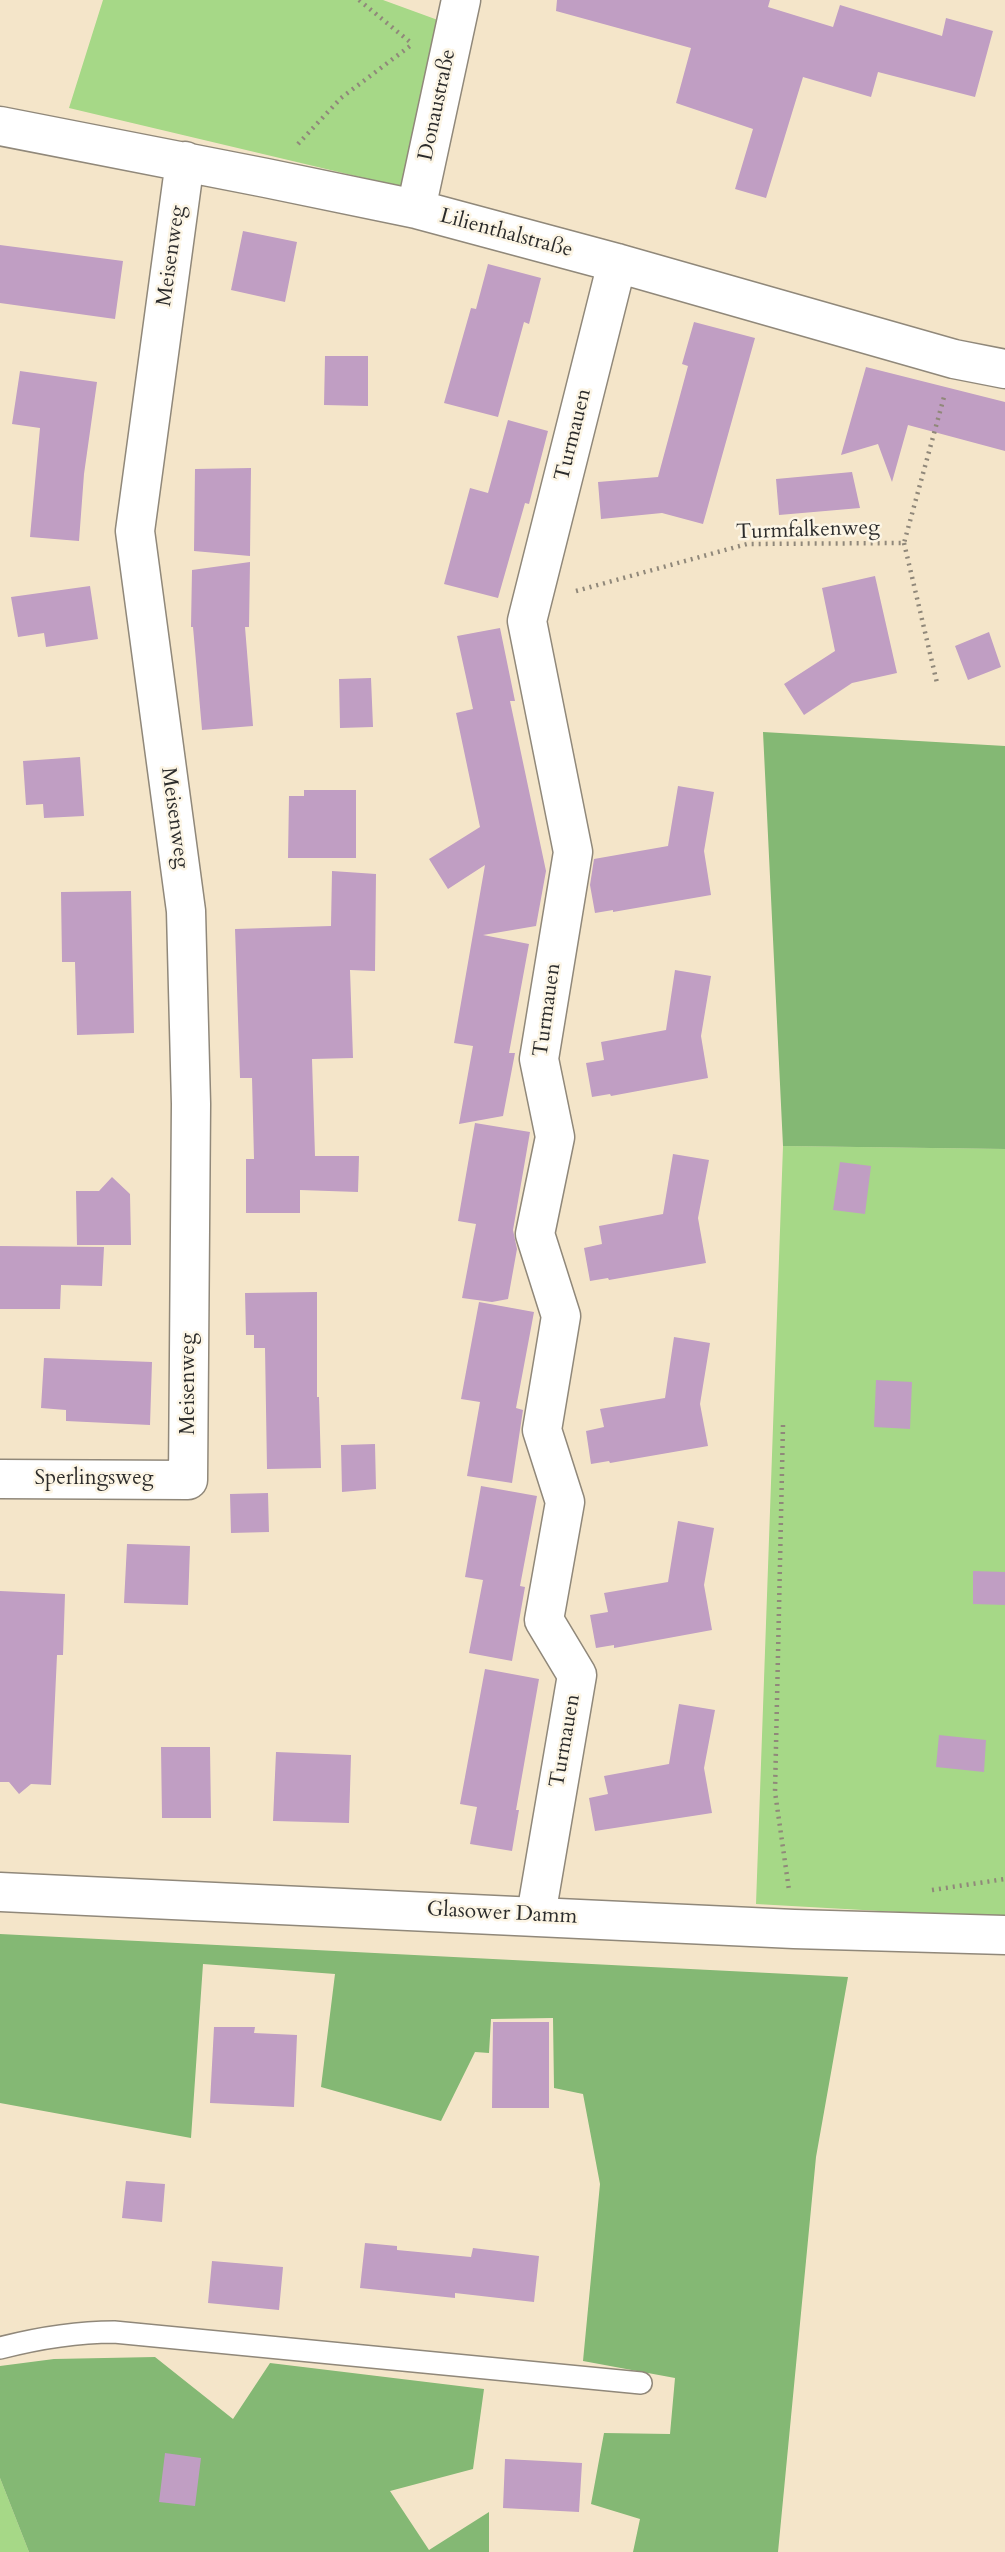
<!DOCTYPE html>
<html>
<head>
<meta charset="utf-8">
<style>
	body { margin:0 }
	canvas { display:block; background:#f4e5c9 }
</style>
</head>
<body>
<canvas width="1005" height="2552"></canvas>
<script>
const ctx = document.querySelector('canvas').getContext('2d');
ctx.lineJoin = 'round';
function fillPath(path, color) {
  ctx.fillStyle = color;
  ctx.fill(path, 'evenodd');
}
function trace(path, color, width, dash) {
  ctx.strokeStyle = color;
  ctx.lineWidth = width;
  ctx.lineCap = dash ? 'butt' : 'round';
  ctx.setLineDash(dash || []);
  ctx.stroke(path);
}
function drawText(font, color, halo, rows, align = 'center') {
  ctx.font = font + ' Cardo,serif';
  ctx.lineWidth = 5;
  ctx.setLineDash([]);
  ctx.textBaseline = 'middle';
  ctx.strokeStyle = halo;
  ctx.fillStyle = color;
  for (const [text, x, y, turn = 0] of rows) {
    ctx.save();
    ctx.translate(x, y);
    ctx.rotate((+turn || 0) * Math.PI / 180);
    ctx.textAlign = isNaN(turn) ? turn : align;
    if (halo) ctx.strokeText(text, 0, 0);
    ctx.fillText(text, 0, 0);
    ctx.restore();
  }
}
fillPath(new Path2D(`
	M 103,0 L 383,0 L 446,23 L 402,187 L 69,108 Z
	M 783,1146 L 1005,1149 L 1005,1918 L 756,1904 Z
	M 0,2478 L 29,2552 L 0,2552 Z`), '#a6d887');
fillPath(new Path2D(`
	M 763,732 L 1005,746 L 1005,1149 L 783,1146 Z
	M 0,1934 L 848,1977 L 816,2157 L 778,2552 L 633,2552 L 640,2519 L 591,2504 L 604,2433 L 670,2434 L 675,2378 L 583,2361 L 600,2184 L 583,2094 L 554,2088 L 553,2018 L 491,2019 L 489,2053 L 475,2052 L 441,2121 L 321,2087 L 335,1974 L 203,1964 L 191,2138 L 0,2103 Z
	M 155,2357 L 233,2419 L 270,2363 L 484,2389 L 473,2469 L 390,2491 L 429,2550 L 489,2512 L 489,2552 L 29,2552 L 0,2478 L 0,2366 L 54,2359 Z`), '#84b874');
fillPath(new Path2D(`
	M 557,0 L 770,0 L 768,7 L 833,27 L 840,5 L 942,36 L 946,18 L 993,31 L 975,97 L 878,72 L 871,97 L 803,77 L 766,198 L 735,189 L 753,129 L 676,103 L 691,48 L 556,11 Z
	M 243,231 L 297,242 L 285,302 L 231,290 Z
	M 0,245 L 123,261 L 115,319 L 0,303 Z
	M 488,264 L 541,278 L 529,324 L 524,322 L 498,417 L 444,403 L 471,308 L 476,309 Z
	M 694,322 L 755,338 L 703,524 L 662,513 L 601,519 L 598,482 L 658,477 L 688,366 L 682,364 Z
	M 325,356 L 368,356 L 368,406 L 324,405 Z
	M 866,367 L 1005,402 L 1005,451 L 908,425 L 892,482 L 878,444 L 841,455 Z
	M 20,371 L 97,382 L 84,474 L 79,541 L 30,537 L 40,428 L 12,424 Z
	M 508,420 L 548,431 L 529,504 L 525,503 L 498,598 L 444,584 L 470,488 L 488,493 Z
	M 251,468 L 250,556 L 194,551 L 195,469 Z
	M 852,472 L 860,508 L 779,515 L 776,479 Z
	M 250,562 L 249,627 L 245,627 L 253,726 L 202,730 L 193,627 L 191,627 L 192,570 Z
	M 875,576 L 897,673 L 852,683 L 804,715 L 784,684 L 835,651 L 822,588 Z
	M 90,586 L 98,639 L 46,647 L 44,633 L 18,637 L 11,597 Z
	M 500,628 L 515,701 L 510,701 L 546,871 L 536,926 L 483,935 L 529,944 L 509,1053 L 515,1053 L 503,1116 L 459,1124 L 473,1046 L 454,1043 L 485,865 L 448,889 L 429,859 L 480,827 L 456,713 L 473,709 L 457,636 Z
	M 989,632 L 1001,667 L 968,680 L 955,646 Z
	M 371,678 L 373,727 L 340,728 L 339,679 Z
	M 80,757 L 84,816 L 44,818 L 43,804 L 26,805 L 23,761 Z
	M 678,786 L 714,792 L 704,851 L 711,895 L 613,912 L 613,910 L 595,913 L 590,885 L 594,859 L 668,846 Z
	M 304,790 L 356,790 L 356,858 L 288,858 L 289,796 L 304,796 Z
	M 332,871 L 376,874 L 375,971 L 350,970 L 353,1058 L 312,1059 L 315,1156 L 359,1156 L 358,1192 L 300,1190 L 300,1213 L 246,1213 L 246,1159 L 254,1159 L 252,1078 L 240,1078 L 235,929 L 331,926 Z
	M 131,891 L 134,1033 L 77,1035 L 75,962 L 62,962 L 61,892 Z
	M 675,970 L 711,976 L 701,1036 L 708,1078 L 611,1096 L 610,1094 L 592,1097 L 586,1063 L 604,1060 L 601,1042 L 666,1030 Z
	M 475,1123 L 530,1132 L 513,1230 L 517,1249 L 508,1299 L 492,1302 L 462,1298 L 476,1224 L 458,1221 Z
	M 673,1154 L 709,1160 L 698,1218 L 706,1263 L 609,1280 L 608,1278 L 590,1281 L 584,1248 L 602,1244 L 599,1226 L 663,1214 Z
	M 840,1162 L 871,1166 L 865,1214 L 833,1210 Z
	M 112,1177 L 130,1194 L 131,1245 L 77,1245 L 76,1191 L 99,1191 Z
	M 0,1246 L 104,1247 L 102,1286 L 61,1285 L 60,1309 L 0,1309 Z
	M 317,1292 L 317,1397 L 319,1397 L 321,1468 L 267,1469 L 265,1348 L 254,1348 L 254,1335 L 246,1335 L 245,1293 Z
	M 479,1302 L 534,1312 L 516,1408 L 523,1410 L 512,1483 L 467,1476 L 480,1402 L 461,1399 Z
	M 674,1337 L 710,1343 L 700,1404 L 708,1446 L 610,1463 L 609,1461 L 591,1464 L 586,1431 L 604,1427 L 600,1409 L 665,1398 Z
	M 44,1358 L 152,1362 L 150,1425 L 66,1421 L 66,1410 L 41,1408 Z
	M 876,1380 L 912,1382 L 910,1429 L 874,1427 Z
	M 375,1444 L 376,1489 L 342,1492 L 341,1445 Z
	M 481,1486 L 537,1496 L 520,1586 L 525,1587 L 512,1661 L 469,1653 L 483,1580 L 465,1577 Z
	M 268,1493 L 269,1532 L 231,1533 L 230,1494 Z
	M 678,1521 L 714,1528 L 704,1585 L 712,1630 L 614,1648 L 614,1645 L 596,1648 L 590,1615 L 608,1612 L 604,1593 L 668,1582 Z
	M 127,1544 L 190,1546 L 188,1605 L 124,1603 Z
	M 973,1571 L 1005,1572 L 1005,1605 L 973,1604 Z
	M 0,1591 L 65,1594 L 63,1655 L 57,1655 L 51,1785 L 31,1784 L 19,1794 L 9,1782 L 0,1782 Z
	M 485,1669 L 539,1679 L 516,1810 L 519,1810 L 512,1851 L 470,1844 L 477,1807 L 460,1804 Z
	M 679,1704 L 715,1710 L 704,1768 L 712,1813 L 595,1831 L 589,1798 L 608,1794 L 604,1776 L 669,1764 Z
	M 939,1735 L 986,1740 L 984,1772 L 936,1767 Z
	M 161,1747 L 210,1747 L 211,1818 L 162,1818 Z
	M 276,1752 L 351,1755 L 349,1823 L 273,1821 Z
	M 493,2022 L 549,2022 L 549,2108 L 492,2108 Z
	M 214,2027 L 255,2027 L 254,2033 L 297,2035 L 294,2107 L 210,2103 Z
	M 126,2181 L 165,2184 L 162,2222 L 122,2218 Z
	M 365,2243 L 397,2246 L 397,2250 L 471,2257 L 473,2248 L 539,2256 L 534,2302 L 455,2293 L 455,2298 L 360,2288 Z
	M 212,2261 L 283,2267 L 279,2310 L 208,2303 Z
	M 165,2453 L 201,2458 L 195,2506 L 159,2502 Z
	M 505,2459 L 582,2463 L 579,2512 L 503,2508 Z`), '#c09ec3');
const service = new Path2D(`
	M 0,2348 C 39,2338 74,2332 114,2332 L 641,2383`);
const minor = new Path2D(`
	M 0,126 L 266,178 L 416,209 L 617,263 L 954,359 L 1005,369
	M 416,209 L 461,0
	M 0,1479 L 188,1480 L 191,1104 L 186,911 L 135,531 L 185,161
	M 536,1915 L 577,1675 L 544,1620 L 565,1502 L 542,1430 L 561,1316 L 535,1234 L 555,1137 L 539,1059 L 573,852 L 527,621 L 617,263`);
const tertiary = new Path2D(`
	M 0,1892 L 794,1929 L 1005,1935`);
trace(service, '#90887a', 24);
trace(minor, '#90887a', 41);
trace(tertiary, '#90887a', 41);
trace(new Path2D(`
	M 359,0 L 410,42
	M 298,144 L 341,98 L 410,46
	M 904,543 L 937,683
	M 576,591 L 747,544 L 904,543 L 944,397
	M 783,1425 L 775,1792 L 789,1890
	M 932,1890 L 1005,1879`), '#90887a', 4.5, [2, 5]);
trace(service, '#fff', 21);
trace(minor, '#fff', 38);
trace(tertiary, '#fff', 38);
drawText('21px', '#2b2b2b', '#fcf5e5', [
	["Donaustraße",438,105,-78],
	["Lilienthalstraße",506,234,15],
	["Meisenweg",172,256,-82],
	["Turmauen",574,435,-76],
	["Turmfalkenweg",808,531,-2],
	["Meisenweg",174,818,82],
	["Turmauen",548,1010,-82],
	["Meisenweg",189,1384,-90],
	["Sperlingsweg",94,1479],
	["Turmauen",566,1741,-80],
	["Glasower Damm",502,1914,3]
]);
</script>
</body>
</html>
